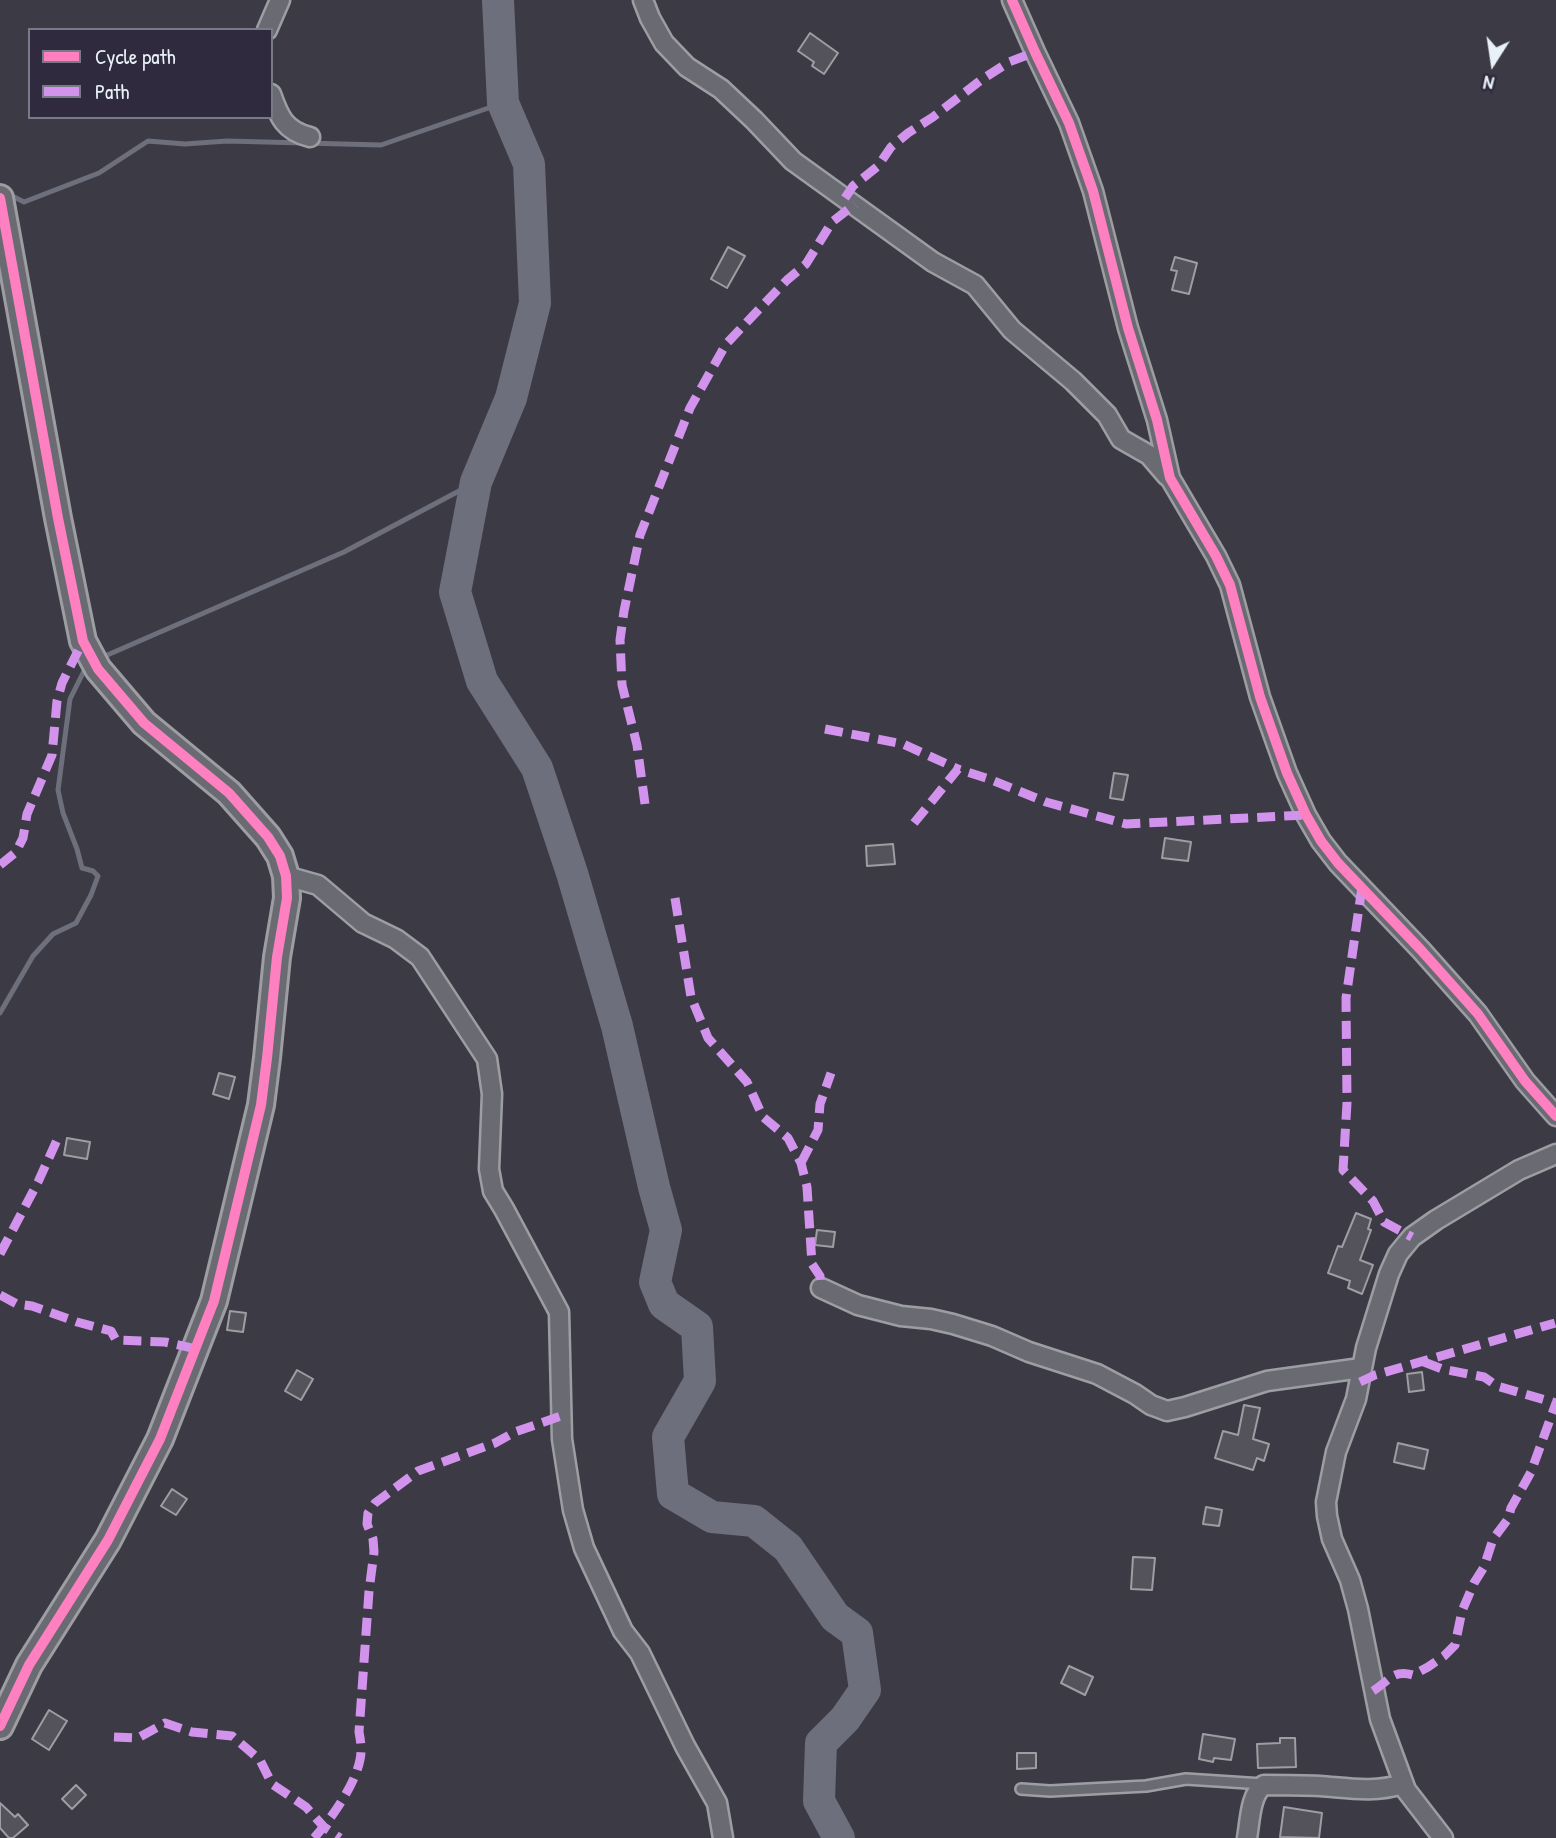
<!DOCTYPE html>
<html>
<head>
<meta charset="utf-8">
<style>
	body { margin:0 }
	#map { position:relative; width:1556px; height:1838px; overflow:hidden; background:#3c3a44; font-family:"Patrick Hand",sans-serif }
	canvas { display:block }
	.legend { position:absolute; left:28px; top:28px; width:245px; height:91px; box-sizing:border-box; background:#2f2a3d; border:2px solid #797a88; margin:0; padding:9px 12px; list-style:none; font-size:21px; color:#e8f1f8 }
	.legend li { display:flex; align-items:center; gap:14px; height:35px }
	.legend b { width:35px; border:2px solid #797a88 }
	.north { position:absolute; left:1458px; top:28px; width:70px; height:70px; -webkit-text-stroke:5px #2f2a3d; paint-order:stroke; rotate:192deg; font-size:19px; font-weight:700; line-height:28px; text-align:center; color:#e8f1f8 }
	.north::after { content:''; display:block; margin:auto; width:24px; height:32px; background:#e8f1f8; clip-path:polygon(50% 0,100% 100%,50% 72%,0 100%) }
</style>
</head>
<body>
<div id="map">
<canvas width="1556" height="1838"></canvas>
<ul class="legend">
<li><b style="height:9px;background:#ff80c0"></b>Cycle path</li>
<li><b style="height:9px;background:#d193ec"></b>Path</li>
</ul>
<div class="north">N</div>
</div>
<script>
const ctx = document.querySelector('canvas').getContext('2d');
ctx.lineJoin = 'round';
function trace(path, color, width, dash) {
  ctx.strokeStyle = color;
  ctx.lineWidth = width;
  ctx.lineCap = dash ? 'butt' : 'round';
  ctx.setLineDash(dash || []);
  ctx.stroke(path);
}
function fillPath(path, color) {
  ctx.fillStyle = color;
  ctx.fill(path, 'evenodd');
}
trace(new Path2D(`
	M 6,193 L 24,202 L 99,173 L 148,141 L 185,144 L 227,141 L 381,145 L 503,103
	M 105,656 L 344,552 L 476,482
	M 0,1013 L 33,956 L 53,934 L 76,923 L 91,895 L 98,876 L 93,871 L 82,868 L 77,849 L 63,813 L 58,790 L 70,699 L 85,669`), '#6e6f7c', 5);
trace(new Path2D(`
	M 498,0 L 503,103 L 529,164 L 535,303 L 511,398 L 476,482 L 455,592 L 482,681 L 537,768 L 572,873 L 617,1026 L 654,1187 L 666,1230 L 655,1282 L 664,1304 L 697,1327 L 700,1381 L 668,1437 L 673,1494 L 712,1517 L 754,1521 L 788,1548 L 835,1617 L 857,1633 L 865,1690 L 845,1719 L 821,1743 L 819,1801 L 839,1838`), '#6e6f7c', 32);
const building = new Path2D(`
	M 810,33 L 838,53 L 824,74 L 812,66 L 814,62 L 798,51 Z
	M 728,247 L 745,256 L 727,288 L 711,279 Z
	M 1175,257 L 1197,263 L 1189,294 L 1172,290 L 1177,271 L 1171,270 Z
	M 1114,773 L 1128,775 L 1123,800 L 1110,798 Z
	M 1165,838 L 1191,842 L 1188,861 L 1162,858 Z
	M 893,844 L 895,864 L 867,866 L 866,846 Z
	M 219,1073 L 235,1077 L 229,1099 L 213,1094 Z
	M 67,1138 L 90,1142 L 87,1159 L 64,1155 Z
	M 1356,1213 L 1371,1219 L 1368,1229 L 1371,1230 L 1360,1260 L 1373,1265 L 1362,1294 L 1348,1288 L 1350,1281 L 1328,1273 L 1338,1246 L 1342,1247 Z
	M 817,1230 L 835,1232 L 833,1247 L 815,1245 Z
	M 230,1311 L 246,1313 L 243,1332 L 227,1330 Z
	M 297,1370 L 313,1379 L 301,1400 L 285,1391 Z
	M 1422,1372 L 1424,1390 L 1409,1392 L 1407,1374 Z
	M 1244,1405 L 1260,1408 L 1253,1439 L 1269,1444 L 1264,1461 L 1257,1458 L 1253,1470 L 1215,1458 L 1223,1431 L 1238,1435 Z
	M 1398,1443 L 1428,1450 L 1424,1469 L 1394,1462 Z
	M 172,1489 L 187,1499 L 176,1515 L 161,1506 Z
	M 1206,1507 L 1222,1510 L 1219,1526 L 1203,1524 Z
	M 1133,1557 L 1155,1558 L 1152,1590 L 1131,1589 Z
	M 1069,1666 L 1093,1677 L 1085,1695 L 1061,1683 Z
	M 49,1710 L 67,1721 L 49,1750 L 32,1739 Z
	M 1203,1734 L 1235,1739 L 1231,1760 L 1214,1758 L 1213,1762 L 1199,1759 Z
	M 1280,1738 L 1295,1738 L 1296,1767 L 1258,1768 L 1257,1744 L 1280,1743 Z
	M 1017,1753 L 1036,1753 L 1036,1768 L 1017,1769 Z
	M 76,1785 L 86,1795 L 72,1809 L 62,1799 Z
	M 0,1803 L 15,1817 L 18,1814 L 28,1825 L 13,1838 L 9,1838 L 0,1828 Z
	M 1284,1807 L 1322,1813 L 1319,1838 L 1280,1837 Z`);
fillPath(building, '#54525a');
trace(building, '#9d9ea4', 2);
const lane = new Path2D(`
	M 1021,1789 L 1050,1791 L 1146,1786 L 1186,1779 L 1263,1784`);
const street = new Path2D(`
	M 643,0 L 650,18 L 664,43 L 687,67 L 721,89 L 754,120 L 793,161 L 933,262 L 975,285 L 1012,330 L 1073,381 L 1107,415 L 1121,439 L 1149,455 L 1167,476
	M 1012,0 L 1035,52 L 1069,123 L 1093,191 L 1128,328 L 1157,420 L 1170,478 L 1216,556 L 1230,585 L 1260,697 L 1287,773 L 1306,815 L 1321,841 L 1338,863 L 1421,950 L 1478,1014 L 1525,1081 L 1556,1116
	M 267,30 L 280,0
	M 271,94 C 279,117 285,131 310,137
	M 286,876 L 318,885 L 363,923 L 396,939 L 420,957 L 487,1059 L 492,1094 L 489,1169 L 493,1191 L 504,1209 L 559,1312 L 562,1439 L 573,1510 L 584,1548 L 623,1631 L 640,1653 L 685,1746 L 717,1803 L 723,1838
	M 821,1288 L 858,1305 L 901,1316 L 931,1319 L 953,1324 L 992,1336 L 1029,1352 L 1097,1374 L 1135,1394 L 1151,1405 L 1167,1411 L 1185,1407 L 1267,1381 L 1361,1368
	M 1247,1838 C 1250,1822 1250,1794 1264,1785 C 1283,1785 1301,1785 1320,1786 C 1348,1788 1375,1793 1402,1784
	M 1443,1838 L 1406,1790 L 1380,1719 L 1358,1609 L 1350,1580 L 1332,1539 L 1327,1516 L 1326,1502 L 1336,1452 L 1356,1399 L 1366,1348 L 1389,1274 L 1398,1254 L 1412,1237 L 1436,1220 L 1519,1170 L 1556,1154`);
const secondary = new Path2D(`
	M 0,198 L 58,518 L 83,641 L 98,669 L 144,723 L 229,793 L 268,837 L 280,856 L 286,876 L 287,898 L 277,957 L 267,1058 L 261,1105 L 214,1301 L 160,1439 L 108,1540 L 29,1665 L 0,1726`);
trace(lane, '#9d9ea4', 14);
trace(street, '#9d9ea4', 23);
trace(secondary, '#9d9ea4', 30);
trace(lane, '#6a6b72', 9);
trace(street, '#6a6b72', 18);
trace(secondary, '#6a6b72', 24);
trace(new Path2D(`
	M 845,198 L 853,186 L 878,166 L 891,147 L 908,133 L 933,117 L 981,80 L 1009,62 L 1035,52
	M 825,729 L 903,744 L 958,769
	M 645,804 L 637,745 L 622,685 L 620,640 L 624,611 L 640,535 L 690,408 L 726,344 L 787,280 L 806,264 L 832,222 L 855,204
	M 914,823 L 958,769 L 989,779 L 1046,802 L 1126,824 L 1306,815
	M 0,865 L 16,852 L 23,838 L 27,814 L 52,755 L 57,701 L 62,683 L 83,641
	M 1362,887 L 1346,998 L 1347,1103 L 1343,1170 L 1373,1201 L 1384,1222 L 1412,1237
	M 675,898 L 691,997 L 708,1038 L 747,1082 L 763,1117 L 788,1138 L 801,1163 L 807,1187 L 812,1264 L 820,1276 L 821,1288
	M 801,1163 L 818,1130 L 820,1104 L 831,1073
	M 0,1254 L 38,1182 L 57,1140
	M 0,1295 L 17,1304 L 32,1306 L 77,1322 L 111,1331 L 116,1340 L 165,1342 L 196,1349
	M 1424,1362 L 1442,1369 L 1484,1377 L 1497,1386 L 1556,1403
	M 1360,1382 L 1375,1375 L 1555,1323
	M 1373,1691 C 1389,1681 1393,1669 1413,1675 L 1428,1667 L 1444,1656 L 1455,1645 L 1462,1611 L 1474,1583 L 1484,1567 L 1493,1539 L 1508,1519 L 1511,1508 L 1531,1472 L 1556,1403
	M 114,1737 L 138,1738 L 165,1723 L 192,1732 L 232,1736 L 260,1760 L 272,1784 L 306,1807 L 324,1827 L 340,1838
	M 314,1838 C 332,1818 362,1776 361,1749 C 361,1743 360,1737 359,1732 L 369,1591 L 374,1552 L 373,1539 L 367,1524 L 368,1513 L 375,1503 L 418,1471 L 495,1443 L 515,1432 L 561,1416`), '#d193ec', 9, [18, 9]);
trace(new Path2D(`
	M 1012,0 L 1035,52 L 1069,123 L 1093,191 L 1128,328 L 1157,420 L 1170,478 L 1216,556 L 1230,585 L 1260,697 L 1287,773 L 1306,815 L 1321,841 L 1338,863 L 1421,950 L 1478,1014 L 1525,1081 L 1556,1116
	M 0,198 L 58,518 L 83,641 L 98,669 L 144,723 L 229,793 L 268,837 L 280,856 L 286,876 L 287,898 L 277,957 L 267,1058 L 261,1105 L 214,1301 L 160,1439 L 108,1540 L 29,1665 L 0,1726`), '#ff80c0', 10);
</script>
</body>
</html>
